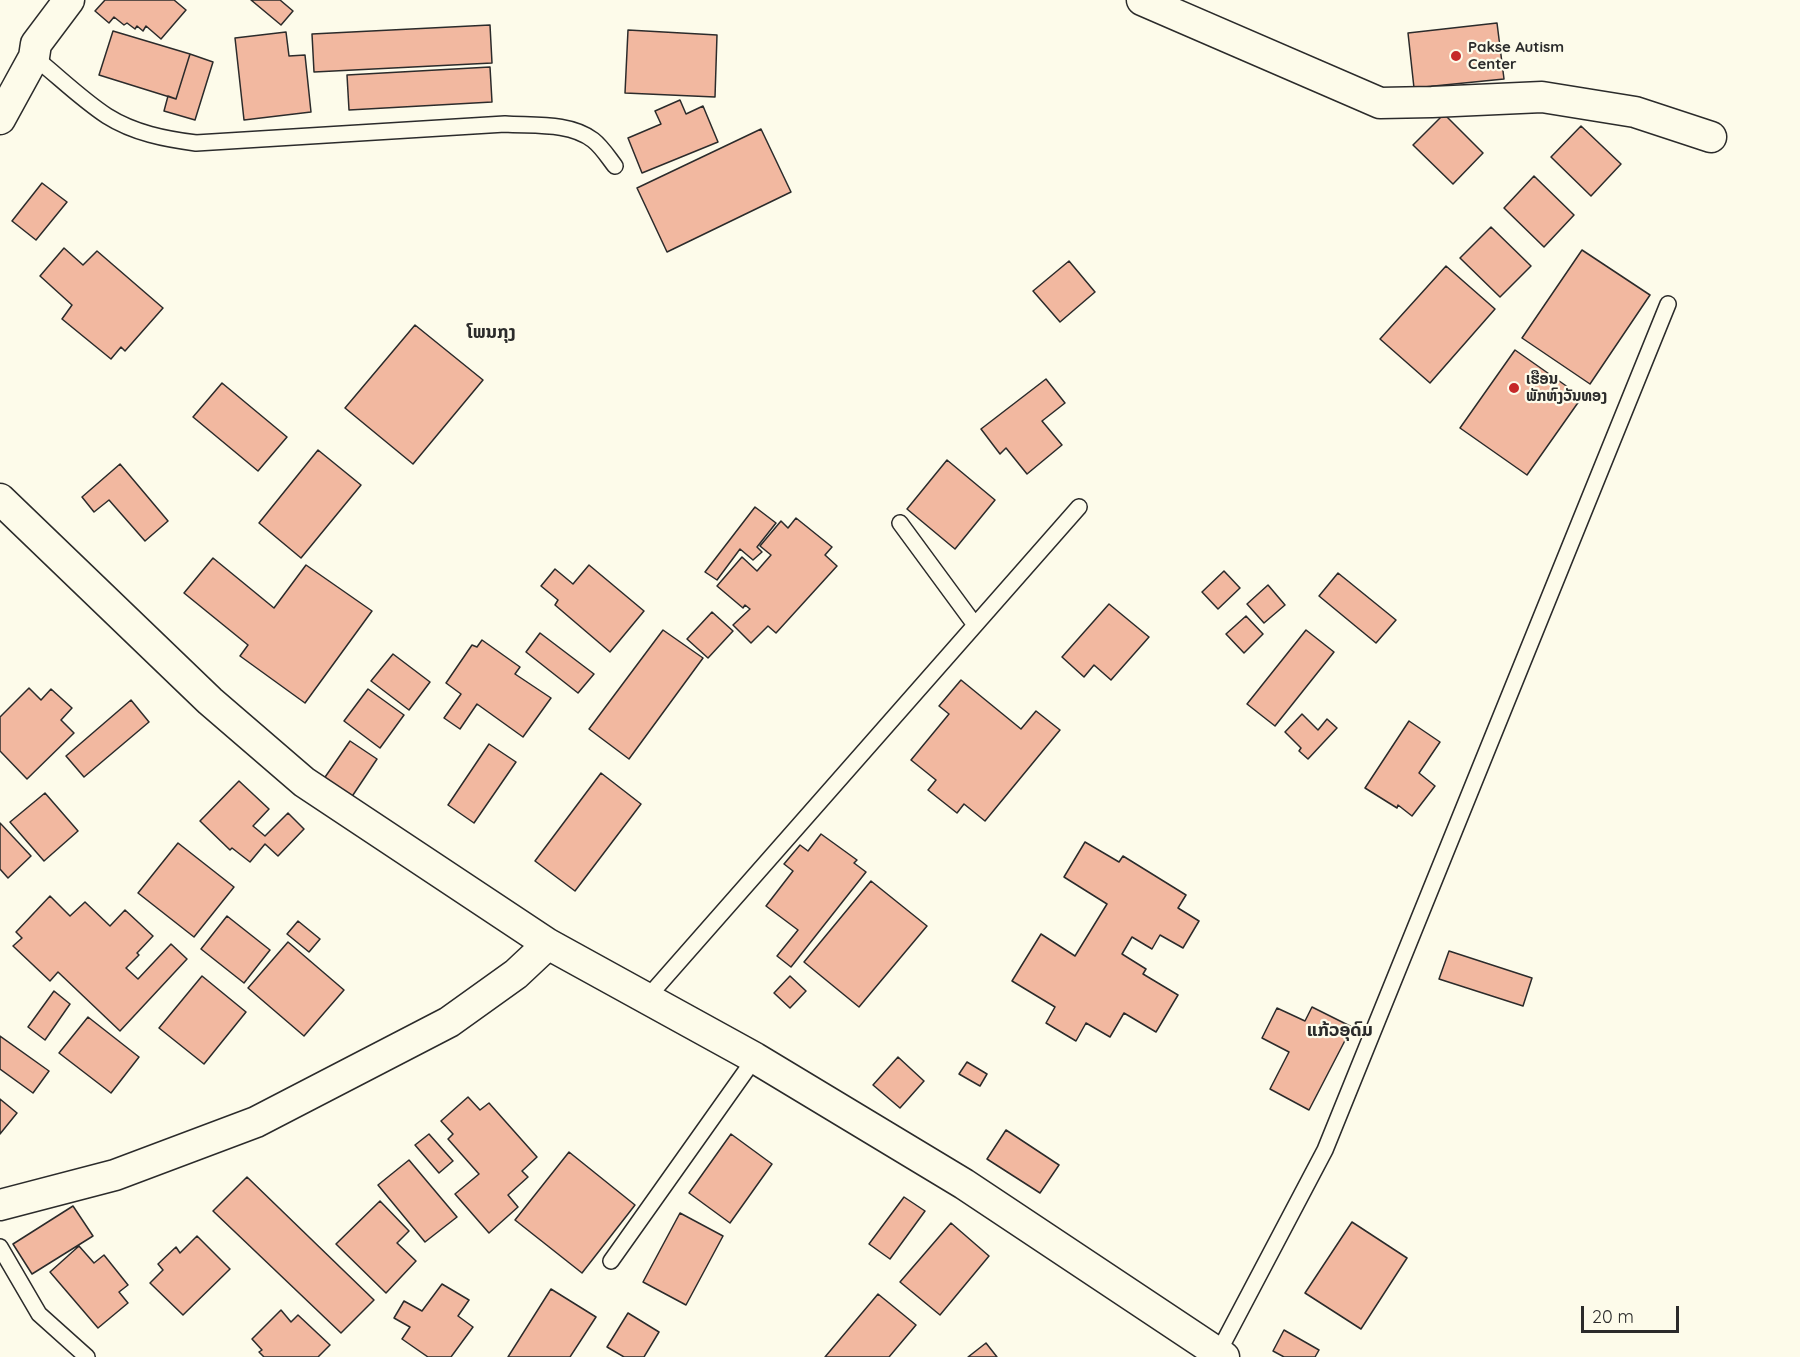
<!DOCTYPE html>
<html>
<head>
<meta charset="utf-8">
<style>
	body { margin:0 }
	#map { position:relative; width:1800px; height:1357px; overflow:hidden; background:#fdfbea; font-family:Quicksand,sans-serif }
	canvas { display:block }
	.scale { position:absolute; left:1581px; top:1306px; width:98px; height:27px; box-sizing:border-box; border:3px solid #2b2b2b; border-top:0; padding-left:8px; font-size:18px; line-height:21px; white-space:nowrap; color:#2b2b2b; -webkit-text-stroke:4px #fdfbea; paint-order:stroke }
</style>
</head>
<body>
<div id="map">
<canvas width="1800" height="1357"></canvas>
<div class="scale">20 m</div>
</div>
<script>
const ctx = document.querySelector('canvas').getContext('2d');
ctx.lineJoin = 'round';
function fillPath(path, color) {
  ctx.fillStyle = color;
  ctx.fill(path, 'evenodd');
}
function trace(path, color, width, dash) {
  ctx.strokeStyle = color;
  ctx.lineWidth = width;
  ctx.lineCap = dash ? 'butt' : 'round';
  ctx.setLineDash(dash || []);
  ctx.stroke(path);
}
function drawText(font, color, halo, rows, align = 'center') {
  ctx.font = font + ' Quicksand,"Noto Sans Lao",sans-serif';
  ctx.lineWidth = 4.5;
  ctx.setLineDash([]);
  ctx.textBaseline = 'middle';
  ctx.strokeStyle = halo;
  ctx.fillStyle = color;
  for (const [text, x, y, turn = 0] of rows) {
    ctx.save();
    ctx.translate(x, y);
    ctx.rotate((+turn || 0) * Math.PI / 180);
    ctx.textAlign = isNaN(turn) ? turn : align;
    if (halo) ctx.strokeText(text, 0, 0);
    ctx.fillText(text, 0, 0);
    ctx.restore();
  }
}
const building = new Path2D(`
	M 105,0 L 174,0 L 186,10 L 161,39 L 146,26 L 143,31 L 137,26 L 135,29 L 127,23 L 124,25 L 114,17 L 109,23 L 95,11 Z
	M 251,0 L 280,0 L 293,11 L 281,25 Z
	M 1497,23 L 1504,79 L 1414,88 L 1408,33 Z
	M 490,25 L 492,63 L 314,72 L 312,34 Z
	M 628,30 L 717,35 L 715,97 L 625,93 Z
	M 113,31 L 190,54 L 176,99 L 99,75 Z
	M 286,32 L 289,56 L 305,55 L 311,112 L 244,120 L 235,38 Z
	M 190,54 L 213,62 L 195,120 L 164,111 L 168,96 L 176,99 Z
	M 490,67 L 492,102 L 349,110 L 347,75 Z
	M 680,100 L 686,114 L 703,106 L 718,142 L 642,173 L 628,138 L 661,124 L 655,111 Z
	M 1444,114 L 1483,153 L 1453,184 L 1413,145 Z
	M 1581,126 L 1621,164 L 1591,196 L 1551,157 Z
	M 761,129 L 791,192 L 667,252 L 637,188 Z
	M 1534,176 L 1574,215 L 1544,247 L 1504,208 Z
	M 42,183 L 67,202 L 36,240 L 12,221 Z
	M 1491,227 L 1531,266 L 1500,297 L 1460,258 Z
	M 64,248 L 83,265 L 97,251 L 163,308 L 125,351 L 121,347 L 111,359 L 62,319 L 72,305 L 40,276 Z
	M 1582,250 L 1650,295 L 1590,384 L 1522,338 Z
	M 1069,261 L 1095,292 L 1060,322 L 1033,291 Z
	M 1446,266 L 1495,309 L 1430,383 L 1380,339 Z
	M 415,325 L 483,380 L 413,464 L 345,408 Z
	M 1515,350 L 1582,397 L 1527,475 L 1460,428 Z
	M 1046,379 L 1065,403 L 1042,421 L 1062,445 L 1027,474 L 1006,448 L 1000,454 L 981,429 Z
	M 222,383 L 287,437 L 258,471 L 193,417 Z
	M 318,450 L 361,485 L 301,558 L 259,523 Z
	M 947,460 L 995,500 L 955,549 L 907,509 Z
	M 120,464 L 168,521 L 145,541 L 109,500 L 94,512 L 82,497 Z
	M 755,507 L 776,523 L 757,547 L 762,552 L 753,560 L 740,549 L 717,580 L 705,572 Z
	M 796,518 L 832,547 L 825,555 L 837,566 L 776,633 L 768,626 L 751,643 L 733,625 L 750,609 L 745,605 L 743,608 L 717,586 L 742,557 L 757,571 L 771,555 L 760,546 L 781,521 L 788,528 Z
	M 213,558 L 274,608 L 306,565 L 372,611 L 305,703 L 240,656 L 248,645 L 184,593 Z
	M 589,565 L 644,611 L 610,652 L 555,605 L 558,600 L 541,586 L 555,569 L 573,584 Z
	M 1224,571 L 1240,588 L 1218,609 L 1202,592 Z
	M 1338,573 L 1396,620 L 1376,643 L 1319,596 Z
	M 1268,585 L 1285,605 L 1264,623 L 1247,604 Z
	M 1109,604 L 1149,637 L 1111,680 L 1094,665 L 1084,677 L 1062,657 Z
	M 712,612 L 733,631 L 708,658 L 687,639 Z
	M 1246,616 L 1263,634 L 1244,653 L 1226,634 Z
	M 663,630 L 703,658 L 629,759 L 589,729 Z
	M 1306,630 L 1334,652 L 1275,726 L 1247,704 Z
	M 540,633 L 594,674 L 578,693 L 526,652 Z
	M 482,640 L 520,667 L 515,674 L 551,698 L 523,737 L 477,704 L 460,729 L 444,718 L 461,694 L 446,683 L 472,645 L 477,647 Z
	M 393,654 L 430,682 L 409,710 L 371,681 Z
	M 961,680 L 1021,729 L 1036,711 L 1060,730 L 985,821 L 964,804 L 957,813 L 928,790 L 936,780 L 911,760 L 949,714 L 939,706 Z
	M 29,688 L 41,700 L 51,689 L 72,708 L 61,720 L 74,733 L 27,779 L 0,751 L 0,717 Z
	M 368,689 L 404,715 L 380,748 L 344,721 Z
	M 131,700 L 149,722 L 84,777 L 66,756 Z
	M 1302,714 L 1318,730 L 1327,719 L 1337,728 L 1308,759 L 1299,751 L 1301,748 L 1285,732 Z
	M 1409,721 L 1440,742 L 1419,773 L 1435,786 L 1412,816 L 1398,805 L 1397,808 L 1365,788 Z
	M 350,741 L 377,759 L 349,801 L 321,783 Z
	M 489,744 L 516,762 L 474,823 L 448,805 Z
	M 601,773 L 641,804 L 575,891 L 535,861 Z
	M 239,781 L 269,809 L 253,826 L 265,836 L 288,813 L 304,829 L 278,856 L 265,844 L 250,862 L 232,848 L 230,850 L 200,821 Z
	M 45,793 L 78,831 L 44,861 L 10,822 Z
	M 0,823 L 31,856 L 8,878 L 0,869 Z
	M 821,834 L 857,860 L 854,863 L 866,872 L 791,967 L 777,956 L 798,930 L 766,906 L 793,871 L 784,864 L 800,845 L 808,851 Z
	M 1085,842 L 1119,862 L 1123,856 L 1186,895 L 1178,908 L 1199,921 L 1183,948 L 1160,935 L 1152,949 L 1132,937 L 1122,954 L 1146,969 L 1143,974 L 1178,995 L 1156,1032 L 1124,1013 L 1110,1037 L 1086,1023 L 1076,1041 L 1046,1023 L 1055,1007 L 1012,981 L 1041,934 L 1075,956 L 1107,904 L 1064,877 Z
	M 178,843 L 234,887 L 194,937 L 138,893 Z
	M 871,881 L 927,926 L 859,1007 L 804,962 Z
	M 50,896 L 70,916 L 85,902 L 110,926 L 125,910 L 153,936 L 137,953 L 139,955 L 126,968 L 138,979 L 171,944 L 187,959 L 120,1031 L 58,972 L 50,981 L 13,946 L 22,938 L 16,932 Z
	M 227,916 L 270,950 L 244,983 L 201,949 Z
	M 298,921 L 320,939 L 309,952 L 287,934 Z
	M 288,942 L 344,990 L 304,1036 L 248,988 Z
	M 1449,951 L 1532,978 L 1523,1006 L 1439,979 Z
	M 202,976 L 246,1012 L 204,1064 L 159,1028 Z
	M 790,976 L 806,991 L 790,1008 L 774,993 Z
	M 54,991 L 70,1004 L 45,1040 L 28,1027 Z
	M 1312,1007 L 1352,1027 L 1309,1110 L 1270,1089 L 1289,1052 L 1262,1038 L 1277,1008 L 1305,1021 Z
	M 88,1017 L 139,1057 L 111,1093 L 59,1053 Z
	M 0,1036 L 49,1071 L 33,1093 L 0,1069 Z
	M 898,1057 L 924,1081 L 900,1108 L 873,1085 Z
	M 967,1062 L 987,1074 L 980,1086 L 959,1074 Z
	M 468,1097 L 480,1110 L 489,1103 L 537,1157 L 522,1171 L 528,1177 L 508,1195 L 518,1207 L 489,1233 L 455,1194 L 479,1174 L 448,1139 L 453,1134 L 441,1121 Z
	M 0,1099 L 17,1113 L 0,1134 Z
	M 1006,1130 L 1059,1165 L 1040,1193 L 987,1159 Z
	M 429,1134 L 453,1161 L 439,1173 L 415,1145 Z
	M 731,1134 L 772,1164 L 730,1223 L 689,1193 Z
	M 569,1152 L 635,1205 L 582,1273 L 515,1220 Z
	M 409,1160 L 457,1217 L 425,1242 L 378,1185 Z
	M 247,1177 L 374,1300 L 341,1333 L 213,1211 Z
	M 904,1197 L 925,1211 L 890,1259 L 869,1244 Z
	M 380,1201 L 409,1231 L 397,1243 L 416,1261 L 386,1293 L 336,1244 Z
	M 73,1206 L 93,1236 L 32,1274 L 13,1244 Z
	M 680,1213 L 723,1236 L 686,1305 L 643,1282 Z
	M 1352,1222 L 1407,1258 L 1361,1329 L 1305,1293 Z
	M 951,1223 L 989,1256 L 940,1315 L 900,1282 Z
	M 197,1236 L 230,1269 L 183,1315 L 150,1283 L 163,1270 L 158,1264 L 176,1247 L 180,1253 Z
	M 79,1246 L 94,1263 L 104,1255 L 128,1285 L 119,1292 L 128,1303 L 98,1328 L 50,1272 Z
	M 442,1284 L 469,1300 L 458,1316 L 473,1327 L 451,1357 L 428,1357 L 402,1339 L 410,1327 L 394,1318 L 404,1301 L 422,1311 Z
	M 551,1289 L 596,1317 L 570,1357 L 508,1357 Z
	M 878,1294 L 916,1325 L 889,1357 L 825,1357 Z
	M 281,1310 L 291,1322 L 298,1315 L 330,1345 L 318,1357 L 264,1357 L 259,1352 L 262,1350 L 252,1339 Z
	M 628,1313 L 659,1332 L 644,1357 L 624,1357 L 607,1347 Z
	M 1284,1330 L 1319,1350 L 1315,1357 L 1284,1357 L 1273,1351 Z
	M 986,1343 L 997,1357 L 968,1357 Z`);
fillPath(building, '#f2b8a0');
trace(building, '#2b2b2b', 1.5);
const service = new Path2D(`
	M 34,57 C 58,76 81,99 107,116 C 134,133 165,139 196,143 L 505,124 C 533,126 570,122 593,140 C 602,147 608,157 615,166
	M 900,523 L 975,625
	M 647,998 L 1079,507
	M 0,1247 L 39,1314 L 87,1357
	M 611,1261 L 755,1058
	M 1218,1353 L 1325,1150 L 1668,304`);
const minor = new Path2D(`
	M 1142,0 L 1380,103 L 1432,102 L 1542,97 L 1635,112 L 1711,137
	M 0,119 L 34,57 L 36,44 L 69,0
	M 0,499 L 210,701 L 304,782 L 548,944 L 755,1058 L 964,1184 L 1224,1357
	M 0,1205 L 115,1175 L 256,1122 L 449,1022 L 516,974 L 548,944`);
trace(service, '#2b2b2b', 18);
trace(minor, '#2b2b2b', 33);
trace(service, '#fdfbea', 15);
trace(minor, '#fdfbea', 30);
for (const [x, y, r, color] of [
	[1456,56,6,"#c62828"],
	[1514,388,6,"#c62828"]
]) {
  const dot = new Path2D();
  dot.arc(x, y, r, 0, 2 * Math.PI);
  ctx.fillStyle = color;
  ctx.fill(dot);
  trace(dot, '#fdfbea', 2);
}
drawText('bold 15px', '#2b2b2b', '#fdfbea', [
	["Pakse Autism",1468,47],
	["Center",1468,64],
	["ເຮືອນ",1526,379],
	["ພັກຫົງວັນທອງ",1526,396]
], 'left');
drawText('bold 18px', '#2b2b2b', '#fdfbea', [
	["ໂພນກຸງ",491,333],
	["ແກ້ວອຸດົມ",1340,1031]
]);
</script>
</body>
</html>
